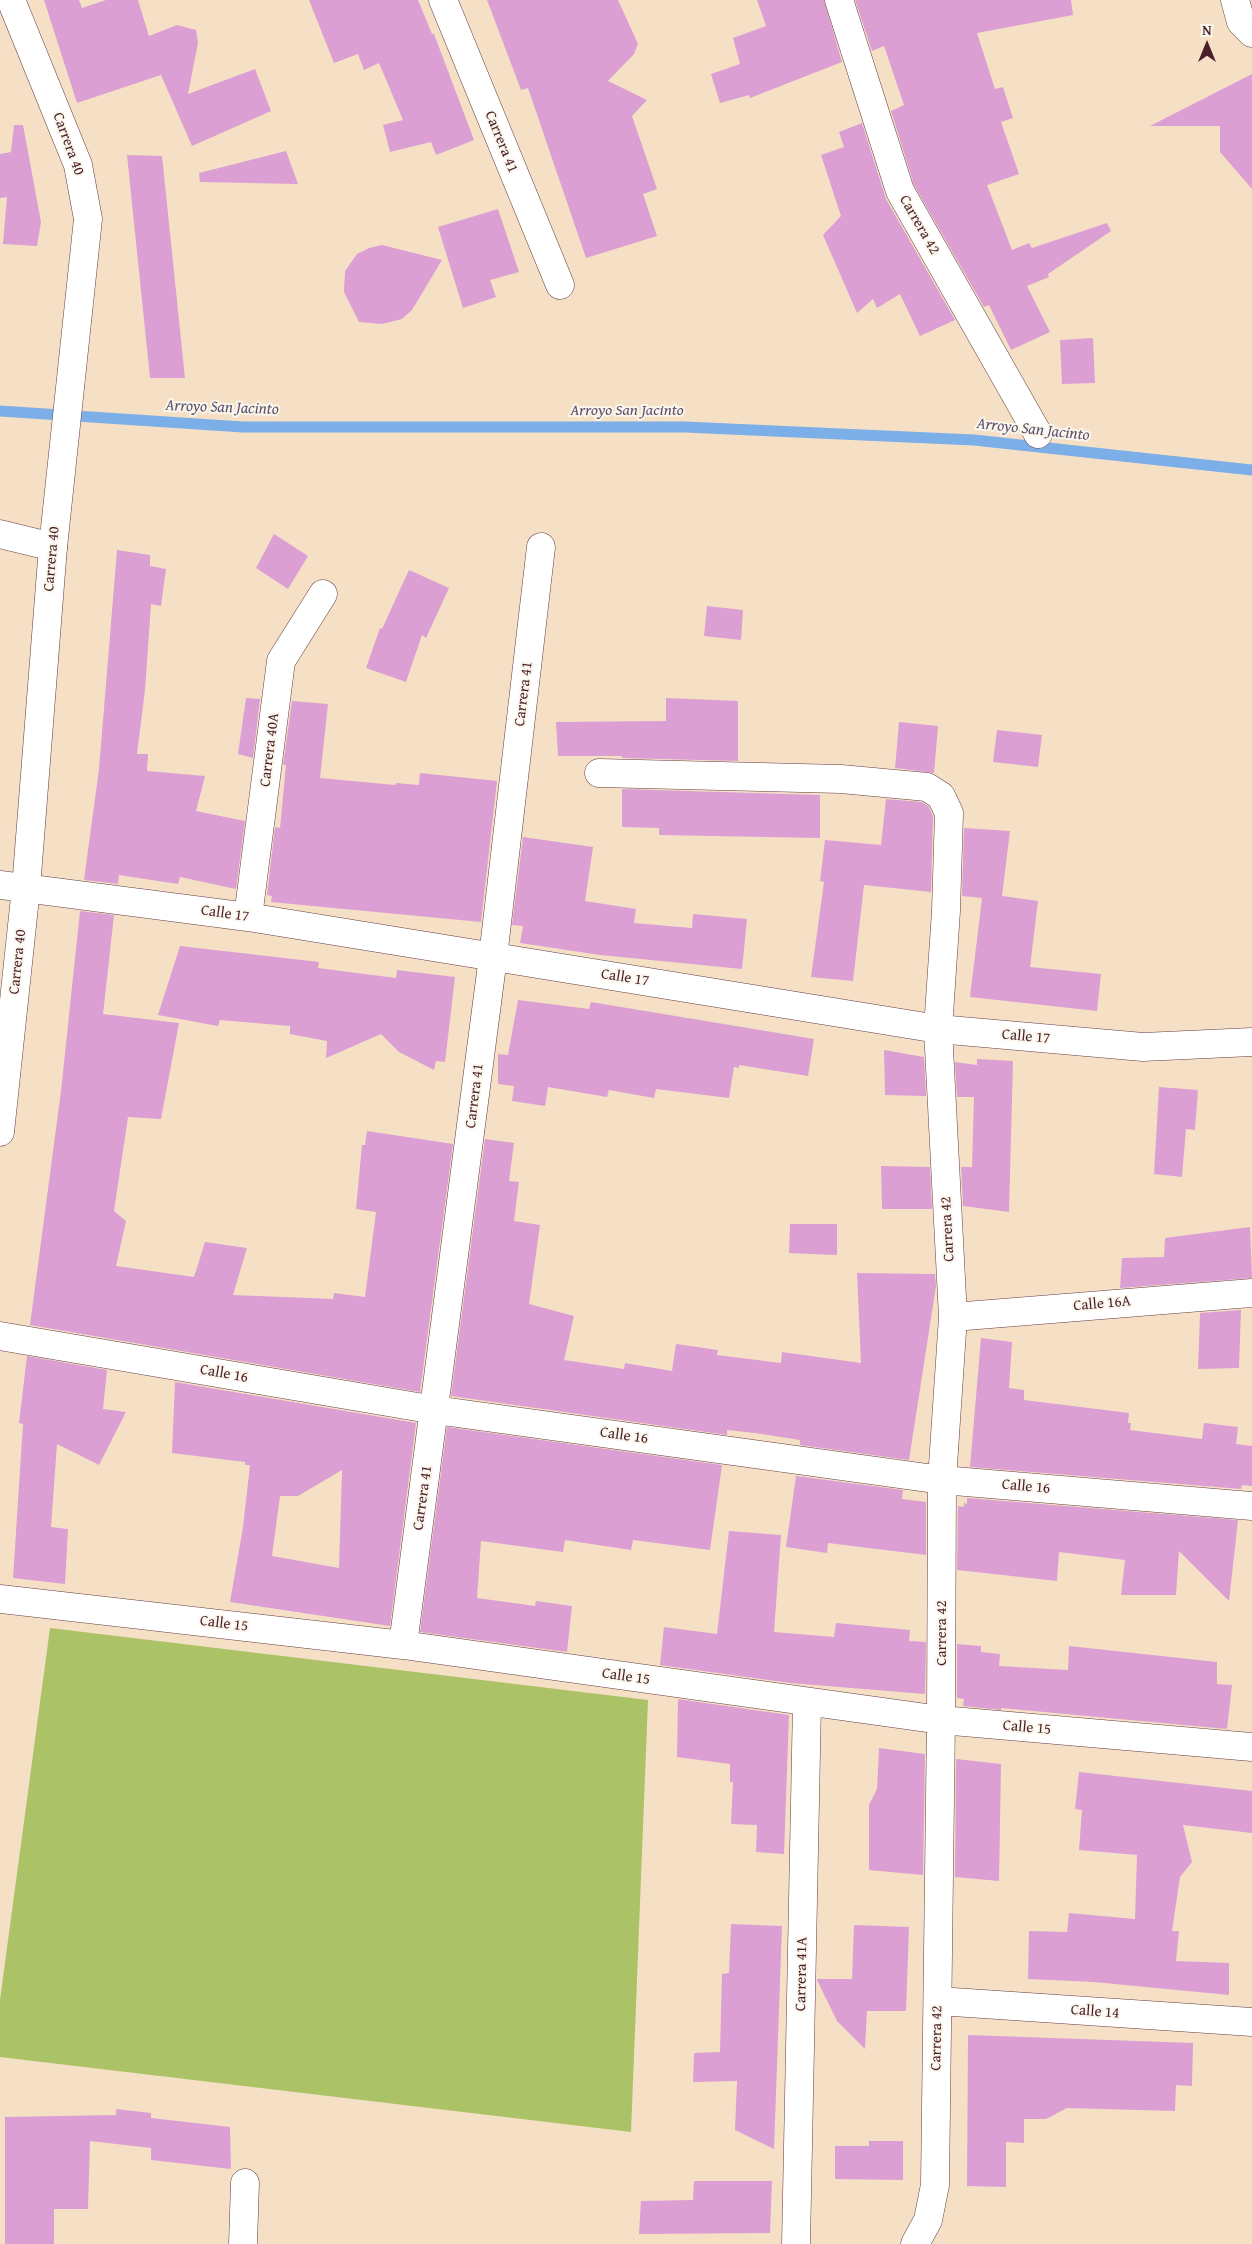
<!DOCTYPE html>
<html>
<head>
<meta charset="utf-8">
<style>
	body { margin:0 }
	#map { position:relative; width:1252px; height:2244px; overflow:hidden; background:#f5e0c6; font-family:"Gentium Book Plus",serif }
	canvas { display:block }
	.north { position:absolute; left:1182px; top:20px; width:50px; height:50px; -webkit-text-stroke:4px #fbf7ec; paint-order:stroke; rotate:0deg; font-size:14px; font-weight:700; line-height:20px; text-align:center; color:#4a1f2b }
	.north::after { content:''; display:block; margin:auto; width:18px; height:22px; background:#4a1f2b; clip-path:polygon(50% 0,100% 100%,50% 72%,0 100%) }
</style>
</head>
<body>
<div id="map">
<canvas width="1252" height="2244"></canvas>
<div class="north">N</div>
</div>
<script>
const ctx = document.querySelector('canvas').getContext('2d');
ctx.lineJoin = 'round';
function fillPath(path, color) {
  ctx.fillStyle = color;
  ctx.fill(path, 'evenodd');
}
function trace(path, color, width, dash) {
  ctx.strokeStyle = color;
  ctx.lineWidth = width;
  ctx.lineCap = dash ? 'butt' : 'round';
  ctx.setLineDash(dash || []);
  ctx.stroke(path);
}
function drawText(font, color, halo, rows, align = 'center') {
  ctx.font = font + ' "Gentium Book Plus",serif';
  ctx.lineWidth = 4;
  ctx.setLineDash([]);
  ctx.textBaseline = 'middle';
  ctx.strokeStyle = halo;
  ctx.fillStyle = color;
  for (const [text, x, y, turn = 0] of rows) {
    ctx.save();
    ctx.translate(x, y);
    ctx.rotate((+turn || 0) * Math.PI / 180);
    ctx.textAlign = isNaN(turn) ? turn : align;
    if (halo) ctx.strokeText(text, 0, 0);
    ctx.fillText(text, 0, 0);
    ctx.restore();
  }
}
fillPath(new Path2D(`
	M 50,1628 L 648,1700 L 631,2132 L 0,2057 L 0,2000 Z`), '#acc267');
trace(new Path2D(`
	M 0,411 L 243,427 L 685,427 L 974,440 L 1252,470`), '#7caee8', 11);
fillPath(new Path2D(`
	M 44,0 L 79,0 L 82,8 L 106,0 L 138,0 L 149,36 L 177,25 L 196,30 L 198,43 L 188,94 L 255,69 L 271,111 L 192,146 L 161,75 L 77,103 Z
	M 309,0 L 418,0 L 432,34 L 434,34 L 474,140 L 436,155 L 431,142 L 390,152 L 383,125 L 403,120 L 379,63 L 364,70 L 358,54 L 334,63 Z
	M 487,0 L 618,0 L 638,44 L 634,54 L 608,81 L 647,100 L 632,116 L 657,189 L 643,194 L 657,236 L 586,258 L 528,88 L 521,90 Z
	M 757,0 L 824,0 L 842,62 L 750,98 L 749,95 L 720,103 L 711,74 L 740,64 L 733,38 L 766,26 Z
	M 855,0 L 1071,0 L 1073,15 L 977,33 L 995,89 L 1003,87 L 1013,118 L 1001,122 L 1019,174 L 987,185 L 1012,250 L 1029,243 L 1032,248 L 1107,223 L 1111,231 L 1048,274 L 1049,277 L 1027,286 L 1050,332 L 1011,350 L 989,305 L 984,307 L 914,185 L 891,111 L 904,105 L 884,46 L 872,51 Z
	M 1252,74 L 1252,189 L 1220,152 L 1220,126 L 1150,126 Z
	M 862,123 L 886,199 L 955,320 L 920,336 L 900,294 L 877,308 L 873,299 L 857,313 L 823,235 L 841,216 L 821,155 L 844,147 L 839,132 Z
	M 14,125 L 23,125 L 41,222 L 37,246 L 3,244 L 7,197 L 0,198 L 0,154 L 11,152 Z
	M 286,151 L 298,184 L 200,182 L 199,173 Z
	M 127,155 L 162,156 L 185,378 L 150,378 Z
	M 498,209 L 519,272 L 490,280 L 496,297 L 463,308 L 438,227 Z
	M 382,245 L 442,260 L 412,310 L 402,319 L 382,324 L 359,322 L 344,292 L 345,271 L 357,254 L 369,248 Z
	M 1093,338 L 1095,383 L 1062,384 L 1060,340 Z
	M 274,534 L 308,556 L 288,589 L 256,568 Z
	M 117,550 L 150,555 L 150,566 L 166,569 L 161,606 L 151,604 L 145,690 L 137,754 L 148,754 L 147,771 L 205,776 L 196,811 L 245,821 L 236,889 L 180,877 L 178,884 L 119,875 L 118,884 L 84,880 L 99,769 Z
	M 409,570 L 449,588 L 426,638 L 422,635 L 406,682 L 366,668 L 380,628 L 382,629 Z
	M 707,606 L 743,610 L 741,640 L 704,636 Z
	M 246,698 L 260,699 L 253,758 L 238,754 Z
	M 666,698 L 738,701 L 738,761 L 622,758 L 622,756 L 558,756 L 556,722 L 666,721 Z
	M 292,701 L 328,704 L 320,778 L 395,785 L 396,783 L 419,785 L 420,773 L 497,781 L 481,922 L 271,902 L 272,896 L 267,895 L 275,827 L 280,828 L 286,765 L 283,765 Z
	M 899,722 L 938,726 L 934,773 L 895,768 Z
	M 997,730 L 1042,735 L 1038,767 L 993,762 Z
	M 622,789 L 820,795 L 820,838 L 659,835 L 659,828 L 622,827 Z
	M 886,799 L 922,802 L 929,807 L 933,816 L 931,892 L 864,885 L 853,981 L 811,977 L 824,882 L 820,881 L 825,840 L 881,845 Z
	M 964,828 L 1010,831 L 1002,896 L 1038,901 L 1030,967 L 1101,974 L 1097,1011 L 970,997 L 982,898 L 962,896 Z
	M 523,837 L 593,847 L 585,901 L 636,909 L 634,923 L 692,928 L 693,914 L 747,919 L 742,969 L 600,955 L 520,943 L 523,926 L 512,925 Z
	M 80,911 L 114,915 L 103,1014 L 179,1023 L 161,1119 L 128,1117 L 114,1211 L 126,1221 L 116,1266 L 194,1277 L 205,1242 L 247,1248 L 233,1295 L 333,1299 L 334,1293 L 365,1297 L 376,1212 L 356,1209 L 362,1145 L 365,1145 L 367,1131 L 453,1144 L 420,1392 L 30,1325 L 61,1091 Z
	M 180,946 L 319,962 L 318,968 L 396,978 L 397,970 L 455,977 L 445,1062 L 436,1061 L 434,1070 L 399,1052 L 381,1034 L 326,1058 L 327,1041 L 290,1034 L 290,1026 L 220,1020 L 218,1026 L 158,1015 Z
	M 518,1000 L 589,1009 L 591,1002 L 814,1039 L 808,1076 L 739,1065 L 739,1068 L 734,1067 L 729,1098 L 656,1089 L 654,1098 L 609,1090 L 607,1097 L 548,1087 L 545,1106 L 512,1101 L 514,1086 L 498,1084 L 498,1054 L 508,1055 Z
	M 884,1050 L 924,1057 L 926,1096 L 885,1095 Z
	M 977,1059 L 1013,1061 L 1009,1212 L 963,1206 L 961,1167 L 972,1167 L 974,1097 L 957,1097 L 955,1062 L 977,1065 Z
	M 1159,1087 L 1198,1090 L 1195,1130 L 1186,1129 L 1182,1177 L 1154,1174 Z
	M 485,1139 L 514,1143 L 509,1181 L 519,1182 L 514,1221 L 540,1225 L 529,1304 L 574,1316 L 564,1360 L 624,1369 L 625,1363 L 672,1371 L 676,1344 L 718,1350 L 717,1355 L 781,1363 L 782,1352 L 861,1363 L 857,1273 L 935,1274 L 936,1286 L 909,1460 L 800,1445 L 800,1440 L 755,1433 L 727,1430 L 727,1435 L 451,1396 Z
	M 881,1166 L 930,1167 L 932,1209 L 882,1209 Z
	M 790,1224 L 837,1224 L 837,1255 L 789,1253 Z
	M 1250,1227 L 1252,1278 L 1120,1288 L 1122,1258 L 1164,1257 L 1165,1238 Z
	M 1241,1310 L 1239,1368 L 1198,1369 L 1200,1313 Z
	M 981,1338 L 1012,1342 L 1009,1388 L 1024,1390 L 1024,1400 L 1129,1413 L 1128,1423 L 1131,1423 L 1130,1430 L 1202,1439 L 1204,1423 L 1238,1427 L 1236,1444 L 1252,1446 L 1252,1486 L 1242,1485 L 1241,1489 L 970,1467 Z
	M 27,1356 L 107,1370 L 103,1409 L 126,1412 L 99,1465 L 57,1444 L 51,1527 L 68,1529 L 65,1584 L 13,1578 L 23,1424 L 19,1423 Z
	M 175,1382 L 416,1423 L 390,1626 L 230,1602 L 243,1527 L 250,1465 L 245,1465 L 245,1462 L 172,1453 ZM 342,1470 L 339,1568 L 272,1556 L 280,1496 L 298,1496 Z
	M 447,1427 L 722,1465 L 710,1550 L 633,1540 L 631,1550 L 565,1540 L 563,1552 L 481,1541 L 477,1598 L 535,1606 L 536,1601 L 572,1606 L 567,1652 L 420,1632 Z
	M 796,1476 L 903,1490 L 902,1499 L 926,1502 L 926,1555 L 828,1543 L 827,1553 L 786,1547 Z
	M 967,1498 L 1238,1520 L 1229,1601 L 1179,1551 L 1176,1595 L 1121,1595 L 1125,1560 L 1059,1552 L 1057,1581 L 957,1570 L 958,1506 L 964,1507 L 964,1503 L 967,1504 Z
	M 729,1531 L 781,1535 L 774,1632 L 834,1637 L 836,1623 L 910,1630 L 909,1641 L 926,1642 L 925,1694 L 790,1683 L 660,1665 L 664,1627 L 717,1634 Z
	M 957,1644 L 981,1646 L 981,1652 L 1000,1654 L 999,1666 L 1068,1670 L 1069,1646 L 1217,1662 L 1217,1684 L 1232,1685 L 1227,1729 L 1001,1708 L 1001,1710 L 963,1706 L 964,1699 L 957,1698 Z
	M 678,1699 L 789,1715 L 784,1854 L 756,1852 L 757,1825 L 731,1824 L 733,1782 L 730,1782 L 730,1764 L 677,1757 Z
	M 879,1748 L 925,1754 L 923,1875 L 869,1870 L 869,1805 L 877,1789 Z
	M 956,1759 L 1001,1764 L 999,1881 L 955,1877 Z
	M 1079,1772 L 1252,1791 L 1252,1833 L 1183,1825 L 1192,1862 L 1180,1877 L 1172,1931 L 1179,1931 L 1176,1961 L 1229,1963 L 1229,1995 L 1094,1982 L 1028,1979 L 1029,1931 L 1067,1932 L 1069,1913 L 1135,1919 L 1137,1855 L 1079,1850 L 1082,1810 L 1075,1809 Z
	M 731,1924 L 782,1926 L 774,2149 L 735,2130 L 737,2081 L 693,2082 L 694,2053 L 720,2052 L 722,1974 L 729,1973 Z
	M 854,1925 L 909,1927 L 906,2011 L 867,2011 L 865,2049 L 837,2021 L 817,1980 L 817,1979 L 852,1979 Z
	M 968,2035 L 1193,2043 L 1192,2086 L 1176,2085 L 1175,2111 L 1067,2108 L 1046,2119 L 1024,2119 L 1024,2143 L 1006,2142 L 1006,2187 L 967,2186 Z
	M 116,2109 L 151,2113 L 151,2118 L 230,2127 L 231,2169 L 151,2160 L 151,2148 L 90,2141 L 88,2209 L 54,2209 L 54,2244 L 5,2244 L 5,2117 L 116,2115 Z
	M 869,2141 L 903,2141 L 903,2180 L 835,2179 L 835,2146 L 869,2146 Z
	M 694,2181 L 772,2181 L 770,2233 L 639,2234 L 641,2201 L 693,2200 Z`), '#db9fd3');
const minor = new Path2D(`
	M 443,0 L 560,285
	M 839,0 L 900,191 L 1038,434
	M 1235,0 L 1241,22 L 1252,33
	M 0,534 L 53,547
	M 599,773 L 841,779 L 927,787 L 941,796 L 949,813 L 946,911 L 938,1029 L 953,1317 L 942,1480 L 941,1720 L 935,2185 L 928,2220 L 915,2244
	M 0,885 L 248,917 L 938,1029 L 1143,1047 L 1252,1042
	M 248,917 L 281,661 L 323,594
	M 953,1317 L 1252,1293
	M 0,1336 L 435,1410 L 942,1480 L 1252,1506
	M 0,1599 L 403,1645 L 941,1720 L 1252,1747
	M 403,1645 L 493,957 L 541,547
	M 938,2001 L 1252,2022
	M 243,2244 L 245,2183
	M 796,2244 L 807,1703`);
const tertiary = new Path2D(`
	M 0,1132 L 26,888 L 53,547 L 88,219 L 78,165 L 11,0`);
trace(minor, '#643c42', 29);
trace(tertiary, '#643c42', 29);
trace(minor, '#fff', 28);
trace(tertiary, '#fff', 28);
drawText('15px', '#4a1f2b', '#fbf7ec', [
	["Carrera 41",501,142,68],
	["Carrera 40",68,144,70],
	["Carrera 42",919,225,60],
	["Carrera 40",52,559,-85],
	["Carrera 41",524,694,-83],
	["Carrera 40A",270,750,-83],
	["Calle 17",225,914,8],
	["Carrera 40",18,962,-84],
	["Calle 17",625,978,9],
	["Calle 17",1026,1037,5],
	["Carrera 41",475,1096,-83],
	["Carrera 42",948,1229,-93],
	["Calle 16A",1102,1304,-5],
	["Calle 16",224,1374,10],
	["Calle 16",624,1436,8],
	["Calle 16",1026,1487,5],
	["Carrera 41",423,1498,-82],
	["Calle 15",224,1624,7],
	["Carrera 42",942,1633,-90],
	["Calle 15",626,1677,8],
	["Calle 15",1027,1728,5],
	["Carrera 41A",802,1974,-89],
	["Calle 14",1095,2012,4],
	["Carrera 42",937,2038,-89]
]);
drawText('italic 16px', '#5c516d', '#fbf7ec', [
	["Arroyo San Jacinto",222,408,2],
	["Arroyo San Jacinto",627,411],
	["Arroyo San Jacinto",1033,430,6]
]);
</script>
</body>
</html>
